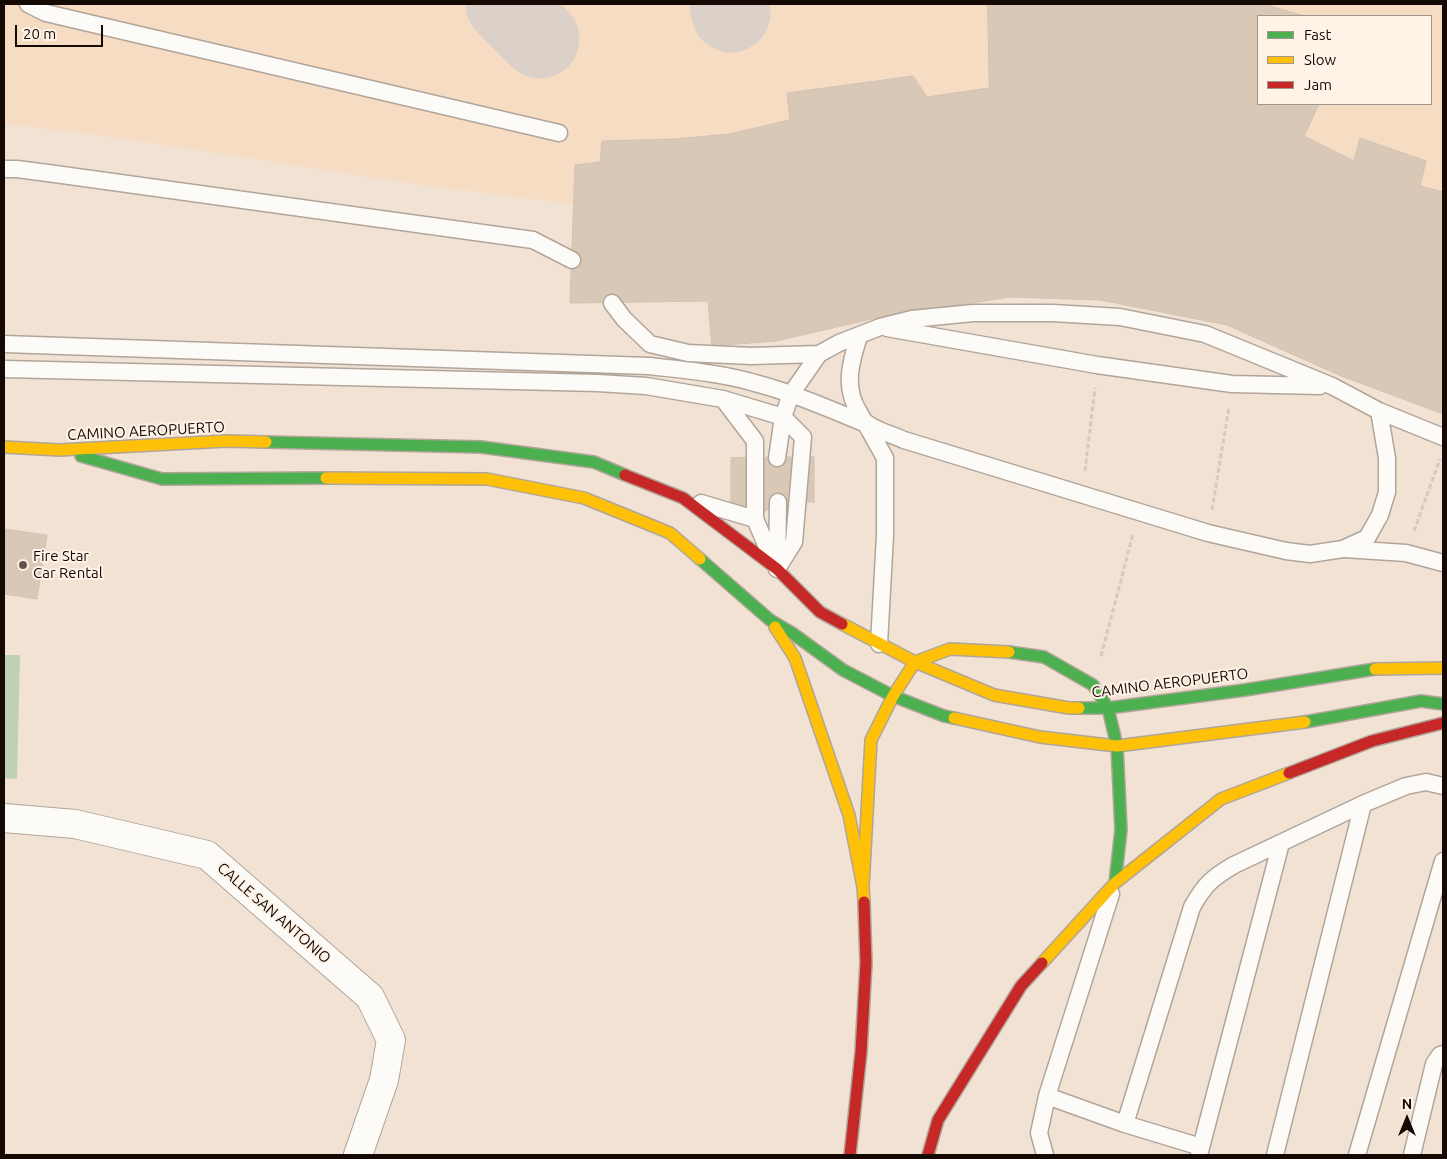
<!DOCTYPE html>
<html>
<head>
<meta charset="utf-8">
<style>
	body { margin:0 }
	#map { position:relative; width:1447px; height:1159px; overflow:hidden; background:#f2e2d3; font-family:Ubuntu,sans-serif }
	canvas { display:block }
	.frame { position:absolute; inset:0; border:5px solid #140a03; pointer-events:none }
	.legend { position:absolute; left:1257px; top:15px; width:175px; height:90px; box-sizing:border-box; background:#fff3e8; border:1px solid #a1968c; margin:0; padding:6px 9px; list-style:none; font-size:15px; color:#140a03 }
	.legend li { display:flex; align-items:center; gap:10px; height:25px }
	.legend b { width:25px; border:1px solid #a1968c }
	.north { position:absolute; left:1382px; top:1094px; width:50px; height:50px; -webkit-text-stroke:4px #fff3e8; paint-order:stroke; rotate:0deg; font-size:14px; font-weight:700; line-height:20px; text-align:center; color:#140a03 }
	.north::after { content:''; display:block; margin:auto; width:18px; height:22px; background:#140a03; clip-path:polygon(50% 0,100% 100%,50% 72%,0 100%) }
	.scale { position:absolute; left:15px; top:25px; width:88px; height:22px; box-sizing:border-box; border:2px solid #140a03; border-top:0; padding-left:6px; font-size:15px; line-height:18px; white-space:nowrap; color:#140a03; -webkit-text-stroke:4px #fff3e8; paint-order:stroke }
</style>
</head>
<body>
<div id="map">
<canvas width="1447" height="1159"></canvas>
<div class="frame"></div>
<ul class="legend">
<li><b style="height:6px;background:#4caf50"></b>Fast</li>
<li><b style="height:6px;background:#ffc107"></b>Slow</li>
<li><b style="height:6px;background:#c62828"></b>Jam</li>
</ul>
<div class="north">N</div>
<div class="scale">20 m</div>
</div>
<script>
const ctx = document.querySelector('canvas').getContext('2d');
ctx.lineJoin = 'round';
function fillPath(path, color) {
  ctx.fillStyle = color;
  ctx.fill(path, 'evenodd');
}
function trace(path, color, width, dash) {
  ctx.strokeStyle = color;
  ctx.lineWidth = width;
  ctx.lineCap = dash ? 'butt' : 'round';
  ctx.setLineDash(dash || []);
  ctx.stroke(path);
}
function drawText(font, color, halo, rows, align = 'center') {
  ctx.font = font + ' Ubuntu,sans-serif';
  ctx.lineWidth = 4;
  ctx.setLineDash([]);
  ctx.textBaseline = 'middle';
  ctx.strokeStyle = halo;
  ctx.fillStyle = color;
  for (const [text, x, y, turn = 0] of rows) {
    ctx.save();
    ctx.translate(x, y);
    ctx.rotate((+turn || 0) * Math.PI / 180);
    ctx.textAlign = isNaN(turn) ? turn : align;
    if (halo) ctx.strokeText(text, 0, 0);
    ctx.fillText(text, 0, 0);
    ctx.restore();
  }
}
fillPath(new Path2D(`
	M 4,4 L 1443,4 L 1443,414 L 1341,376 L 1227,325 L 1100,300 L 1011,297 L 885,316 L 776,341 L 712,346 L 708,301 L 570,303 L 573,204 L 422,185 L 86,133 L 4,124 ZM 1258,16 L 1431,16 L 1431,104 L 1258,104 Z`), '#f6dcc3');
fillPath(new Path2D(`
	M 4,655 L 20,655 L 17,779 L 4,778 Z`), '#c0d1b3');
trace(new Path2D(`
	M 505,4 L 540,39
	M 729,4 L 731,13`), '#dbd1c8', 79);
const building = new Path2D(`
	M 988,4 L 1264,4 L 1304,16 L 1258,16 L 1258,104 L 1319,104 L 1304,136 L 1354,161 L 1360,138 L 1426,161 L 1420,186 L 1443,192 L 1443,414 L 1341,376 L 1227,325 L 1100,300 L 1011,297 L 885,316 L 776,341 L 712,346 L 708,301 L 570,303 L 575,165 L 600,162 L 602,141 L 675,139 L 729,134 L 790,120 L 787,93 L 913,76 L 927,97 L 989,88 Z
	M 814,457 L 814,502 L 778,502 L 755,519 L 731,503 L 731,458 Z
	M 4,529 L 47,535 L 37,599 L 4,594 Z`);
fillPath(building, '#dac8b7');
trace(building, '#cfc3b7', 1);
const lane = new Path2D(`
	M 28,4 L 46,13 L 559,133
	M 4,169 L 17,169 L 55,174 L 533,240 L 572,260
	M 612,303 L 624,319 L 650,344 L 688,353 L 751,356 L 819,354
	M 887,328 L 1097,365 L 1232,384 L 1320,386
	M 859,336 C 851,361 843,387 859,412 C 861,416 864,422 868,424 C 878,431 893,435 904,440 L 1208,533 L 1286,551 L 1310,554 L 1343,549 L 1367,538 L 1380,515 L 1387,492 L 1387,458 L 1379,411
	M 4,344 L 649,366 C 684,370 721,373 755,383 C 793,393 830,409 866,424 L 885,458 L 885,535 L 879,644
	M 4,369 L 598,383 L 646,386 L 723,399 L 783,417 L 803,437 L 794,542 L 777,569
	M 777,458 L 783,417 L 791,394 L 819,354 L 839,343 L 880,327 L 912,319 L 973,313 L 1053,313 L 1120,317 L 1205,334 L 1332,386 L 1379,411 L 1443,437
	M 701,503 L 755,519 L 755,441 L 723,399
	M 755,519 L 774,563
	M 1345,549 L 1406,553 L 1443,563
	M 777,569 L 778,502
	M 1047,1096 L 1125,1124 L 1201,1147
	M 1125,1124 L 1192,907 C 1205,884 1212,878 1234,865 L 1363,804 L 1406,786 L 1426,782 L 1443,786
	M 1045,1155 L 1039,1133 L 1047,1096 L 1111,894
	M 1199,1155 L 1281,843
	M 1275,1155 L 1363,804
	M 1357,1155 L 1443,861
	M 1412,1155 L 1434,1064 L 1440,1055 L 1443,1054`);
const street = new Path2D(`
	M 4,818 L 75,824 L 207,855 L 370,997 L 391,1040 L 384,1080 L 358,1155`);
const fast = new Path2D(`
	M 266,442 L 481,447 L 594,462 L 625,475
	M 81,456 L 162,479 L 326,478
	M 700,559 L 770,620 L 792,633 L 843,670 L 893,696 L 944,716 L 954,718
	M 1009,652 L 1044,657 L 1093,685 L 1108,708 L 1117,746 L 1121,830 L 1115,883
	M 1079,708 L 1108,708 L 1245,690 L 1375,669
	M 1305,722 L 1421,701 L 1443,704`);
const slow = new Path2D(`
	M 4,447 L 59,450 L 226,441 L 266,442
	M 326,478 L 487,479 L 584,498 L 670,533 L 700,559
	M 842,624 L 915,662 L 994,695 L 1069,708 L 1079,708
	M 775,627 L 795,658 L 849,815 L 863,887 L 864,902
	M 1375,669 L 1443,668
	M 954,718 L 1040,737 L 1117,746 L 1305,722
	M 863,887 L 871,740 L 893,696 L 915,662 L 950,649 L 1009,652
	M 1042,963 L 1115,883 L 1221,799 L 1289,773`);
const jam = new Path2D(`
	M 625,475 L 683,498 L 777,569 L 820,612 L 842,624
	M 1289,773 L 1372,741 L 1443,723
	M 850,1155 L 861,1052 L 866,963 L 864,902
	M 928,1155 L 938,1120 L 1021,986 L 1042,963`);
trace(lane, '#b1a59a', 19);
trace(street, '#b1a59a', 30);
trace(fast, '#b1a59a', 14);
trace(slow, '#b1a59a', 14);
trace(jam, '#b1a59a', 14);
trace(new Path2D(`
	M 1085,471 L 1095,388
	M 1212,510 L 1229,407
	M 1414,531 L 1440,459
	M 1101,656 L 1133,534`), '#cfcbc7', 3, [5, 2.5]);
trace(lane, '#fdfbf8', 16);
trace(street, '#fdfbf8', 28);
trace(fast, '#4caf50', 11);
trace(slow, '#ffc107', 11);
trace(jam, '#c62828', 11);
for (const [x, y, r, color] of [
	[23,565,5,"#62564c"]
]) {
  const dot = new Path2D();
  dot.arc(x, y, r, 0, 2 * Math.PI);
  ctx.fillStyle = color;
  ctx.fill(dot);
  trace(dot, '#fff3e8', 2);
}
drawText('15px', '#140a03', '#fff3e8', [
	["CAMINO AEROPUERTO",146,431,-3],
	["CAMINO AEROPUERTO",1170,683,-7],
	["CALLE SAN ANTONIO",274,913,41]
]);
drawText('15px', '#140a03', '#fff3e8', [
	["Fire Star",33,556],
	["Car Rental",33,573]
], 'left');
</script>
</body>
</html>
